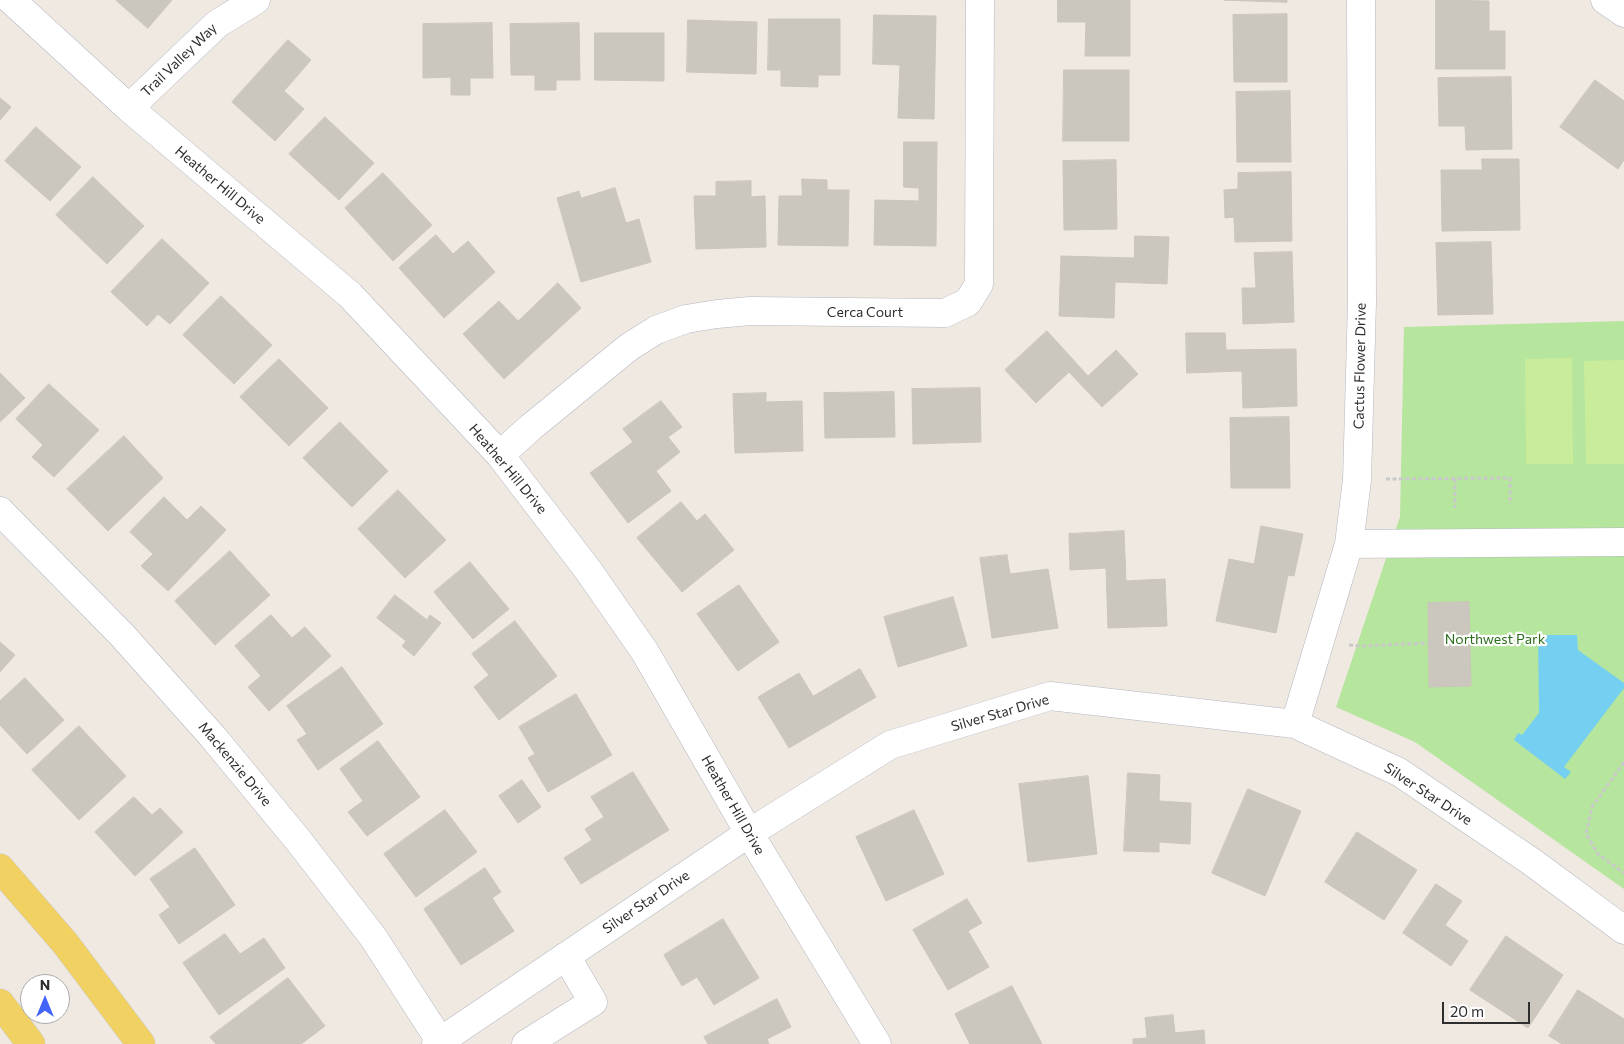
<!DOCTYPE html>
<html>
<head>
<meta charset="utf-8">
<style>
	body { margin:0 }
	#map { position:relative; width:1624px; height:1044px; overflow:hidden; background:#efe9e1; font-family:Commissioner,sans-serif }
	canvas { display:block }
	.north { position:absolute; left:20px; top:974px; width:50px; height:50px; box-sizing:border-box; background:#fff; border:1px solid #ababab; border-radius:50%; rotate:0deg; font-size:14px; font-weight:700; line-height:20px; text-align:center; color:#2e2e2e }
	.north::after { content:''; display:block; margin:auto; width:18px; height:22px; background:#4264fb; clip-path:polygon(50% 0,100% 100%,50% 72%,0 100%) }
	.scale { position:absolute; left:1442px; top:1002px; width:88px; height:22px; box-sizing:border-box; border:2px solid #2e2e2e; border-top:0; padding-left:6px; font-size:15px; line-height:18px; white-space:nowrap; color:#2e2e2e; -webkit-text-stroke:4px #fff; paint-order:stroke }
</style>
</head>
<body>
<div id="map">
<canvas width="1624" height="1044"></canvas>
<div class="north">N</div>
<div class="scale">20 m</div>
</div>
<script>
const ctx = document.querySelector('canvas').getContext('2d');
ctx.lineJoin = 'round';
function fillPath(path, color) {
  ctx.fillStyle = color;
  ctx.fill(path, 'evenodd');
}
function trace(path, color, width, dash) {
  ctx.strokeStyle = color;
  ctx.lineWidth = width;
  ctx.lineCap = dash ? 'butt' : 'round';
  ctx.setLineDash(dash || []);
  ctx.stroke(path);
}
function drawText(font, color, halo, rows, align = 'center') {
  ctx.font = font + ' Commissioner,sans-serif';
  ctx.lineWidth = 4.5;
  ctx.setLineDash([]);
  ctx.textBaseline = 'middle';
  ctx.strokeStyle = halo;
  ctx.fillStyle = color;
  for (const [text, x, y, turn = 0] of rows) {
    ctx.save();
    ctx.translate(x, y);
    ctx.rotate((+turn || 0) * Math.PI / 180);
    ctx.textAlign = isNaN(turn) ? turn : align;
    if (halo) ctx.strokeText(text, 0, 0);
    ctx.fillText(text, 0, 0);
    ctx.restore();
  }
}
fillPath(new Path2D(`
	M 1624,321 L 1624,889 L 1415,742 L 1336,707 L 1400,517 L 1404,327 Z`), '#b6e59e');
fillPath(new Path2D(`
	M 1572,358 L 1573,464 L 1526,464 L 1525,359 Z
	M 1624,360 L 1624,464 L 1586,464 L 1584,361 Z`), '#c9ec9a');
fillPath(new Path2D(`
	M 1538,635 L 1577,635 L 1578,650 L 1624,683 L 1624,688 L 1564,767 L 1571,772 L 1565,779 L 1514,740 L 1518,733 L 1522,735 L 1539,713 Z`), '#75cff0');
const building = new Path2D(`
	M 116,0 L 172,0 L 148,28 Z
	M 1058,0 L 1130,0 L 1130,56 L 1085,56 L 1086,22 L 1058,22 Z
	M 1224,0 L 1287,0 L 1287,2 Z
	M 1436,0 L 1489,1 L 1489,31 L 1505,31 L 1505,69 L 1436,69 Z
	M 1287,14 L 1287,82 L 1234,82 L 1233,15 Z
	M 874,15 L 936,16 L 934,119 L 898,118 L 900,65 L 873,64 Z
	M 769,19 L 840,19 L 840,75 L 818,75 L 818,87 L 781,86 L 781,70 L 768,70 Z
	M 688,20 L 757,22 L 756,74 L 687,72 Z
	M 492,23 L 493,78 L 470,78 L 470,95 L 451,95 L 451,77 L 423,78 L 423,24 Z
	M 579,23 L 580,80 L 556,80 L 556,90 L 535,90 L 535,75 L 511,75 L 510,24 Z
	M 595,33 L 664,33 L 664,81 L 595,80 Z
	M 288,40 L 311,60 L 284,91 L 304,109 L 275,141 L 232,102 Z
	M 1064,70 L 1129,70 L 1129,141 L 1063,141 Z
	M 1511,77 L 1512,149 L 1466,150 L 1465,126 L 1439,126 L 1438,78 Z
	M 1595,80 L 1624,101 L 1624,160 L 1618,169 L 1560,127 Z
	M 1290,91 L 1291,162 L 1237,162 L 1236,92 Z
	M 0,98 L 11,107 L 0,120 Z
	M 325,117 L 374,163 L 339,200 L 289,154 Z
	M 36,127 L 81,167 L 50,201 L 5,161 Z
	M 904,142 L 937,142 L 936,246 L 874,245 L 875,200 L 919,201 L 919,188 L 904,187 Z
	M 1482,159 L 1519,159 L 1520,230 L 1442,231 L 1441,170 L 1482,170 Z
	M 1116,160 L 1117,229 L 1064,230 L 1063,161 Z
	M 1291,172 L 1292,241 L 1235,242 L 1234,217 L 1225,218 L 1224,190 L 1238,189 L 1238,173 Z
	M 383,173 L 432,225 L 393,261 L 345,208 Z
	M 93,177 L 144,226 L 107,264 L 56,215 Z
	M 802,179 L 827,180 L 827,190 L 849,190 L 848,246 L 778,245 L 779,196 L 802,196 Z
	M 751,181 L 751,197 L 765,196 L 766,247 L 696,249 L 694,196 L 716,196 L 716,182 Z
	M 615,188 L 626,223 L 639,219 L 651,262 L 581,282 L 557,198 L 579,191 L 581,198 Z
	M 436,235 L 453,254 L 468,241 L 495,272 L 444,318 L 399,268 Z
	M 1135,236 L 1169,237 L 1167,284 L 1115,282 L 1114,318 L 1059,316 L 1061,256 L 1134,258 Z
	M 162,239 L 209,283 L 170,324 L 158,314 L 147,326 L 111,292 Z
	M 1491,242 L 1493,314 L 1438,315 L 1436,243 Z
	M 1292,252 L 1294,322 L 1243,324 L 1242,288 L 1256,288 L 1254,253 Z
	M 558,283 L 581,308 L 504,379 L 463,334 L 499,301 L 518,321 Z
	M 221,296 L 272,345 L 234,384 L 183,335 Z
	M 1047,331 L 1088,376 L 1116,350 L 1138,374 L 1102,407 L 1069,372 L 1036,403 L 1005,370 Z
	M 1186,333 L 1225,333 L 1226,350 L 1296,349 L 1297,406 L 1243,408 L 1242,371 L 1187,373 Z
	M 279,359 L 328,408 L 289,446 L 240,397 Z
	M 0,373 L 25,398 L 0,422 Z
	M 49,384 L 99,430 L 54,477 L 32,457 L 43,445 L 16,419 Z
	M 980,388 L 981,442 L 913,444 L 912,389 Z
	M 894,392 L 895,437 L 825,438 L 824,393 Z
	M 766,393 L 766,402 L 802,401 L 803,451 L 735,453 L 733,394 Z
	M 661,401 L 682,427 L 668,437 L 680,452 L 656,471 L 671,491 L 628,523 L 590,473 L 633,442 L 623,429 Z
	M 1289,417 L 1290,488 L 1231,488 L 1230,418 Z
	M 340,422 L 388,471 L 352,507 L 303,458 Z
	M 124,436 L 163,478 L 108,531 L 67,489 Z
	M 398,490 L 446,540 L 405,578 L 358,529 Z
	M 164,497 L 187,520 L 201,506 L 226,530 L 168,591 L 141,566 L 153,554 L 130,532 Z
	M 681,502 L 697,521 L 705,514 L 734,550 L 682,592 L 637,538 Z
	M 1261,526 L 1303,534 L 1294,576 L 1288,575 L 1276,633 L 1216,621 L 1229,559 L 1254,564 Z
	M 1124,531 L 1126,581 L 1165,579 L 1167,626 L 1108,628 L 1106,568 L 1070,570 L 1069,534 Z
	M 230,551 L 270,595 L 215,645 L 175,601 Z
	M 1007,555 L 1010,574 L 1048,569 L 1058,628 L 992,638 L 980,558 Z
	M 470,562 L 509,609 L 473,639 L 434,592 Z
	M 739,585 L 779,642 L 738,671 L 697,614 Z
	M 395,595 L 427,620 L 430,615 L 441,623 L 414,656 L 402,646 L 406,641 L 377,618 Z
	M 953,597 L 967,646 L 898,667 L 884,617 Z
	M 1469,602 L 1471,686 L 1429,687 L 1428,603 Z
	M 271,615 L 292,638 L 305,627 L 331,656 L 269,711 L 248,687 L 261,676 L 235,646 Z
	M 515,621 L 557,676 L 499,720 L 474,687 L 489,675 L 472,654 Z
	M 0,642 L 15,655 L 0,672 Z
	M 342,667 L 383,724 L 318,770 L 297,740 L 307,734 L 287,706 Z
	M 860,669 L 876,697 L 789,748 L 758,697 L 799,673 L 813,696 Z
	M 25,678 L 64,720 L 27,754 L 0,725 L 0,701 Z
	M 576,694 L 612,755 L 548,792 L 528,758 L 535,754 L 519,727 Z
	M 79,726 L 126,776 L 79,820 L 32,770 Z
	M 378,741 L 420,797 L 367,836 L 348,812 L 363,801 L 340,769 Z
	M 633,772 L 669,830 L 581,884 L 564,858 L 592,840 L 585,829 L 604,817 L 591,797 Z
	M 1128,773 L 1160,775 L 1159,801 L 1191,803 L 1190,844 L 1159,842 L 1159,852 L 1124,851 Z
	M 1088,776 L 1097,854 L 1028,862 L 1019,784 Z
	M 522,780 L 541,807 L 518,823 L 499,796 Z
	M 1248,789 L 1301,811 L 1265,896 L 1212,873 Z
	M 134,797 L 152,815 L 160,808 L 183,832 L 135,876 L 95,832 Z
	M 445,810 L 477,852 L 416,897 L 384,854 Z
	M 914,810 L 944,874 L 886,901 L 856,837 Z
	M 1357,832 L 1417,870 L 1384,920 L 1325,882 Z
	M 195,848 L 235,905 L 179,944 L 159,915 L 170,907 L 150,879 Z
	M 485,868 L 501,892 L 492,898 L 514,931 L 461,965 L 424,909 Z
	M 1436,884 L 1462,901 L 1445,925 L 1468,941 L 1451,966 L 1403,933 Z
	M 967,899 L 982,923 L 968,931 L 989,967 L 948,990 L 913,930 Z
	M 723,919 L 759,978 L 714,1005 L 697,977 L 682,986 L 664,955 Z
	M 225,934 L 240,954 L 264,938 L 285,968 L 219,1015 L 183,963 Z
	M 1506,936 L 1563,975 L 1528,1028 L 1470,990 Z
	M 288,978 L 325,1026 L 301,1044 L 216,1044 L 210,1037 Z
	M 1012,986 L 1042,1044 L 970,1044 L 955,1014 Z
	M 1578,990 L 1624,1019 L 1624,1044 L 1562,1044 L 1549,1036 Z
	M 777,999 L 791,1027 L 767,1039 L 769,1044 L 708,1044 L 704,1037 Z
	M 1173,1015 L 1175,1033 L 1204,1030 L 1205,1044 L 1133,1044 L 1133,1039 L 1147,1038 L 1145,1018 Z`);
fillPath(building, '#cbc7bf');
trace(building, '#cbc5ba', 1);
const minor = new Path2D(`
	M 11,0 L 129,108 L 350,295 L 500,455 L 588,570 L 645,652 L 749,833 L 877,1044
	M 1605,0 L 1624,13
	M 129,108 L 217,24 L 256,0
	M 500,455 L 531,427 L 629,347 L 656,330 L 686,319 L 717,314 L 750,311 L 945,313 L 968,302 L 979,284 L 980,0
	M 0,511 L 122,635 L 213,737 L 298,840 L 373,937 L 442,1044
	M 1349,544 L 1624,542
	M 1295,724 L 1349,544 L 1357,480 L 1362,302 L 1361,0
	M 436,1044 L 749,833 L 890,745 L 1050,696 L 1295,724 L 1399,772 L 1532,862 L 1624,930
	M 526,1044 L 593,1002 L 566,956`);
const major = new Path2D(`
	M 0,868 L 65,943 L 141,1044
	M 0,1003 L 31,1044`);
trace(minor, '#b4b7c1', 29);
trace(major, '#c9c9c9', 29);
trace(new Path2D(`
	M 1386,479 L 1510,478 L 1510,504
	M 1455,479 L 1455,508
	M 1349,645 L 1361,646 L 1428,643
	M 1624,762 L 1592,807 L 1586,834 L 1598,854 L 1624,873`), '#c9c9c9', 3, [4, 2.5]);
trace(minor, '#fff', 28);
trace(major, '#f2d163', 28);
drawText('14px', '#2e2e2e', '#fff', [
	["Trail Valley Way",179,60,-44],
	["Heather Hill Drive",220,185,40],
	["Cerca Court",865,312],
	["Cactus Flower Drive",1360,366,-89],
	["Heather Hill Drive",508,469,50],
	["Silver Star Drive",1000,713,-16],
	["Mackenzie Drive",235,764,50],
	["Silver Star Drive",1428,794,33],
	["Heather Hill Drive",733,805,60],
	["Silver Star Drive",646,902,-34]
]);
drawText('14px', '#2c6e1b', '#fff', [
	["Northwest Park",1495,639]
]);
</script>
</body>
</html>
